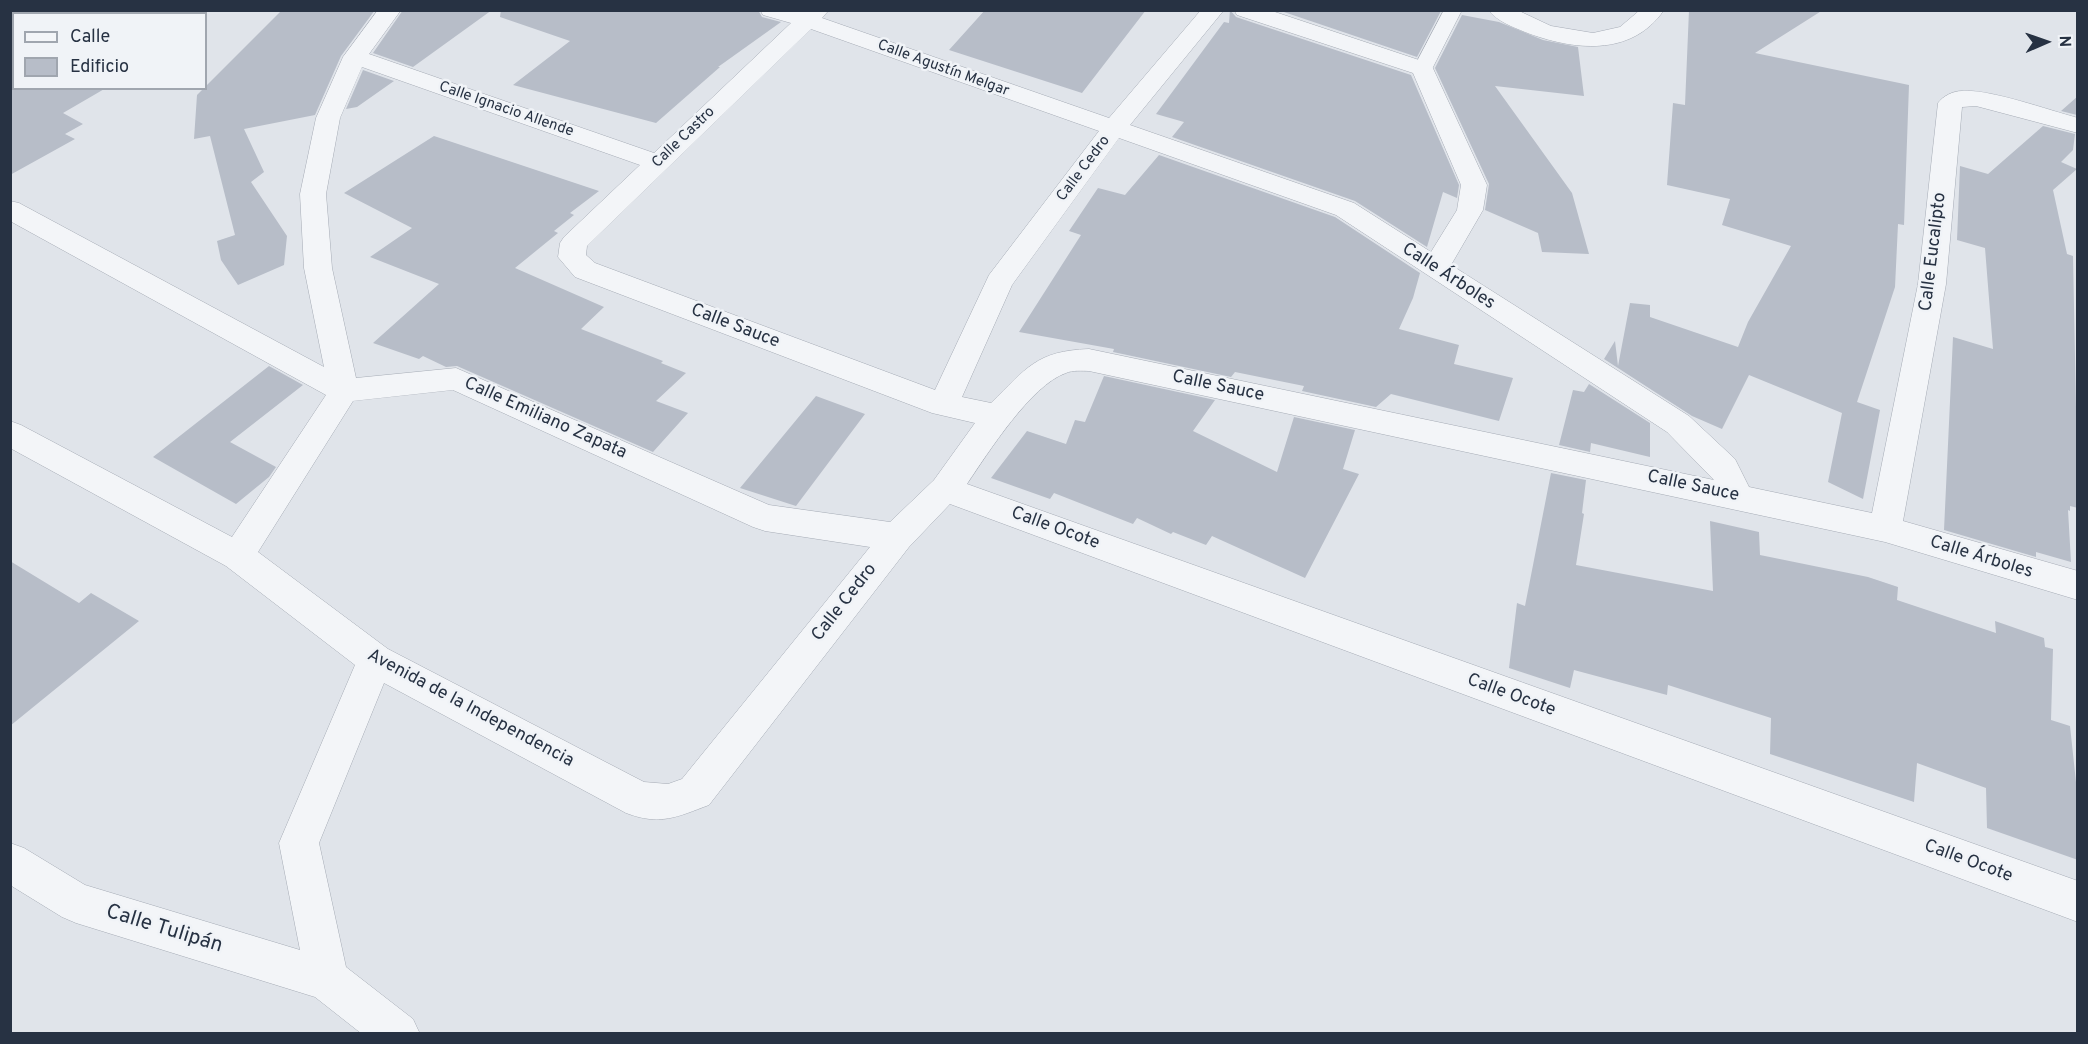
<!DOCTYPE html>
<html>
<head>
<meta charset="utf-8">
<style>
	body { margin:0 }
	#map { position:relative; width:2088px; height:1044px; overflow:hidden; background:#e0e4ea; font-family:Overpass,sans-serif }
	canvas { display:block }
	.frame { position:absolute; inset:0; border:12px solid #273243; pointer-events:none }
	.legend { position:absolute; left:12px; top:12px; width:195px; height:78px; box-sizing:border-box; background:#f0f3f7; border:2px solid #a0a6af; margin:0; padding:8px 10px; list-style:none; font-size:18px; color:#273243 }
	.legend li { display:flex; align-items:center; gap:12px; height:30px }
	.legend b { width:30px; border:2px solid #a0a6af }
	.north { position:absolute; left:2016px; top:12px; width:60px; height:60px; -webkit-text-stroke:4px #f0f3f7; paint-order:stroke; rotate:88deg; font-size:16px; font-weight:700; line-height:24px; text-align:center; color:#273243 }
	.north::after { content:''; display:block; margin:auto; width:21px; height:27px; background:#273243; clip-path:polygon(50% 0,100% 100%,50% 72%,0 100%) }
</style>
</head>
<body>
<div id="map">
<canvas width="2088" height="1044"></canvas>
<div class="frame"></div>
<ul class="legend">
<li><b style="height:8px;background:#f3f5f8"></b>Calle</li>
<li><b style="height:16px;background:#b7bdc8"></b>Edificio</li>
</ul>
<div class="north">N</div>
</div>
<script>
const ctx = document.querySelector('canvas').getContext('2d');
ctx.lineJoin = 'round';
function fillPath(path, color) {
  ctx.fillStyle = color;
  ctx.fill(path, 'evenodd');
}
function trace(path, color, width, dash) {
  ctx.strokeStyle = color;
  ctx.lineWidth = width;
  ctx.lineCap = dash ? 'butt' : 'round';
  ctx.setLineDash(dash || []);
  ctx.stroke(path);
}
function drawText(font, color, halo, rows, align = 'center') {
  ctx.font = font + ' Overpass,sans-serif';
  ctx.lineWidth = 5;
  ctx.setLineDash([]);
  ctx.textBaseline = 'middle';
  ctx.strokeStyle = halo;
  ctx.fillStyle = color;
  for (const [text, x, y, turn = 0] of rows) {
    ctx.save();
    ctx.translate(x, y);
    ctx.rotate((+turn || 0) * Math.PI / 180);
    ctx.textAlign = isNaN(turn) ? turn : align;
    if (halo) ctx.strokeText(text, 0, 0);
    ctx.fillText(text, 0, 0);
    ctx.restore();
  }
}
fillPath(new Path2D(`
	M 282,10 L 375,10 L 341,56 L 315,115 L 244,129 L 264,172 L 251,182 L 287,236 L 284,265 L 238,285 L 221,260 L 217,241 L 235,235 L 210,136 L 194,139 L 197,95 Z
	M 403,10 L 492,10 L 413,67 L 373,53 Z
	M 501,10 L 758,10 L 762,17 L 781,22 L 718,67 L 720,67 L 656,123 L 513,85 L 570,41 L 500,17 Z
	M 985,10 L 1146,10 L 1082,93 L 949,50 Z
	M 1230,10 L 1236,17 L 1411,75 L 1459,185 L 1457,198 L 1443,192 L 1427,247 L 1355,201 L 1172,137 L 1184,122 L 1156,114 L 1224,22 L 1229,23 Z
	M 1278,10 L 1436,10 L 1441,11 L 1417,57 Z
	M 1689,10 L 1823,10 L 1755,53 L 1909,85 L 1904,225 L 1898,224 L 1895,287 L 1857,402 L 1880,410 L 1863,499 L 1828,482 L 1842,413 L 1749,375 L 1722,429 L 1692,416 L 1604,359 L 1615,341 L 1618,366 L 1630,303 L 1650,305 L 1650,317 L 1738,347 L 1748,322 L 1791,246 L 1722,225 L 1730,199 L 1667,185 L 1673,103 L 1685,105 Z
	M 1462,15 L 1499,22 L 1543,40 L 1578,47 L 1584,96 L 1495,86 L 1572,193 L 1589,254 L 1542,252 L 1538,233 L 1485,210 L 1489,184 L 1435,68 Z
	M 363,70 L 394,81 L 357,107 L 346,109 Z
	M 10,79 L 14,81 L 14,88 L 106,88 L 63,113 L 83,124 L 65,134 L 75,139 L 10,175 Z
	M 2078,96 L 2077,115 L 2061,111 Z
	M 2043,126 L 2075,134 L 2073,150 L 2061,162 L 2077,169 L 2053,190 L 2067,254 L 2073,256 L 2078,508 L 2070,506 L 2070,511 L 2068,510 L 2071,562 L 2036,552 L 2036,557 L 1944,530 L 1953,337 L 1993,349 L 1985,248 L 1957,240 L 1960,166 L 1988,174 Z
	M 434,136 L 599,191 L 570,213 L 574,215 L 554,231 L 558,233 L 515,268 L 604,307 L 581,329 L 663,361 L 661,363 L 686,373 L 656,401 L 688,413 L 653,452 L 457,366 L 446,367 L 423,356 L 419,359 L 373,343 L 439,284 L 370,257 L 412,228 L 344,193 Z
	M 1159,155 L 1335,217 L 1420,273 L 1413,298 L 1399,329 L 1459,345 L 1454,364 L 1513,378 L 1499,421 L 1391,394 L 1376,407 L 1302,391 L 1304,386 L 1235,372 L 1231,377 L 1113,352 L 1114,349 L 1019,332 L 1081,235 L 1069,231 L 1098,188 L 1125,195 Z
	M 269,366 L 303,385 L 230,442 L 276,467 L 269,477 L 236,504 L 153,457 Z
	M 1104,376 L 1215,400 L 1193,431 L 1277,472 L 1294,417 L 1355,430 L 1343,469 L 1359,474 L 1305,578 L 1212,536 L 1206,545 L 1173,532 L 1171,534 L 1137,518 L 1133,524 L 1054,493 L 1050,499 L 991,478 L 1027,431 L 1066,444 L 1075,420 L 1085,422 Z
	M 1589,384 L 1650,423 L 1650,457 L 1591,443 L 1590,452 L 1559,445 L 1573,390 L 1584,392 Z
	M 816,396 L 865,414 L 796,506 L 740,488 Z
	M 1551,473 L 1586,480 L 1582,513 L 1584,514 L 1576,565 L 1713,591 L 1710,521 L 1759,532 L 1760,555 L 1868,577 L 1898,587 L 1897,600 L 1996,633 L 1995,621 L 2044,638 L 2045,647 L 2053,649 L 2051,720 L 2070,726 L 2078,801 L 2078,860 L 1987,828 L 1986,788 L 1917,763 L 1914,802 L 1770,754 L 1771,718 L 1668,685 L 1667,695 L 1574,670 L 1570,688 L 1509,668 L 1517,603 L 1525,606 Z
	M 10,561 L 79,603 L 91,593 L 139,621 L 10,726 Z`), '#b7bdc8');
const lane = new Path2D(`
	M 1444,10 L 1462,10 L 1430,73 L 1416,73 L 1413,69 Z`);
const street = new Path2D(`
	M 54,10 L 80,10 L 78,14 L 52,14 Z
	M 378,10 L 401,10 L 369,54 L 654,153 L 791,23 L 763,15 L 760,10 L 829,10 L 822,18 L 1109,118 L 1201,10 L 1224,10 L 1130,125 L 1354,203 L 1431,252 L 1457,210 L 1461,185 L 1413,73 L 1237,15 L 1234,10 L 1269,10 L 1431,64 L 1487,185 L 1483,210 L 1451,265 L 1689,416 L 1735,459 L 1749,487 L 1872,513 L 1918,284 L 1938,103 C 1943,96 1953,91 1962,91 C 1990,89 2048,110 2078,118 L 2078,133 L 1976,106 L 1962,107 L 1946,284 L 1903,521 L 2078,571 L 2078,600 L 1885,542 L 1089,371 C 1082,371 1073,370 1066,373 C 1031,385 988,453 967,484 L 2078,881 L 2078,922 L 950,504 L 909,547 L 709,805 C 677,817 660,826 626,813 L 384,683 L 319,843 L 346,967 L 413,1019 L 420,1034 L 362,1034 L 315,997 L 76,923 L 62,917 L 10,885 L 10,843 L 24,848 L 85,885 L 300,950 L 279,843 L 355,665 L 226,566 L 10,448 L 10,421 L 21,425 L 232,537 L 326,395 L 10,221 L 10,201 L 19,203 L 324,367 L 304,268 L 300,194 L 316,118 L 343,57 ZM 811,29 L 1099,131 L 989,275 L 935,390 L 595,263 L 586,255 L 587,246 ZM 362,67 L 640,165 L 564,237 L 560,243 L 558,257 L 575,277 L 932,413 L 975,423 L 934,480 L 890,522 L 769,505 L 456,368 L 356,378 L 332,268 L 326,194 L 340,118 ZM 1119,138 L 1336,215 L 1667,432 L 1714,480 L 1089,349 C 1036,351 1027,368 991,403 L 962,397 L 1012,285 ZM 453,390 L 753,527 L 765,531 L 870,547 L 682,779 L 668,784 L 644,782 L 388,649 L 258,552 L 353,401 Z
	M 1489,10 L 1517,10 L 1551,26 L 1593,33 L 1620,27 L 1640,10 L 1664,10 C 1631,58 1572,50 1525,32 C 1513,27 1496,21 1489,10 Z
	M 14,33 L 14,48 L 10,49 L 10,34 Z`);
trace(lane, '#a5abb5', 1);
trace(street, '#a5abb5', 1);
fillPath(lane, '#f3f5f8');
fillPath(street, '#f3f5f8');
drawText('15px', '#273243', '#f0f3f7', [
	["Calle Agustín Melgar",943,69,20],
	["Calle Ignacio Allende",506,110,19],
	["Calle Castro",684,138,-44],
	["Calle Cedro",1084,169,-53]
]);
drawText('18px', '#273243', '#f0f3f7', [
	["Calle Eucalipto",1934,252,-83],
	["Calle Árboles",1448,277,33],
	["Calle Sauce",735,327,21],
	["Calle Sauce",1218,387,12],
	["Calle Emiliano Zapata",545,419,24],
	["Calle Sauce",1693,487,12],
	["Calle Ocote",1055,529,20],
	["Calle Árboles",1981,558,17],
	["Calle Cedro",845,603,-52],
	["Calle Ocote",1511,696,20],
	["Avenida de la Independencia",470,709,28],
	["Calle Ocote",1968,862,20]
]);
drawText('21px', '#273243', '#f0f3f7', [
	["Calle Tulipán",164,930,17]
]);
</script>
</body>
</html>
